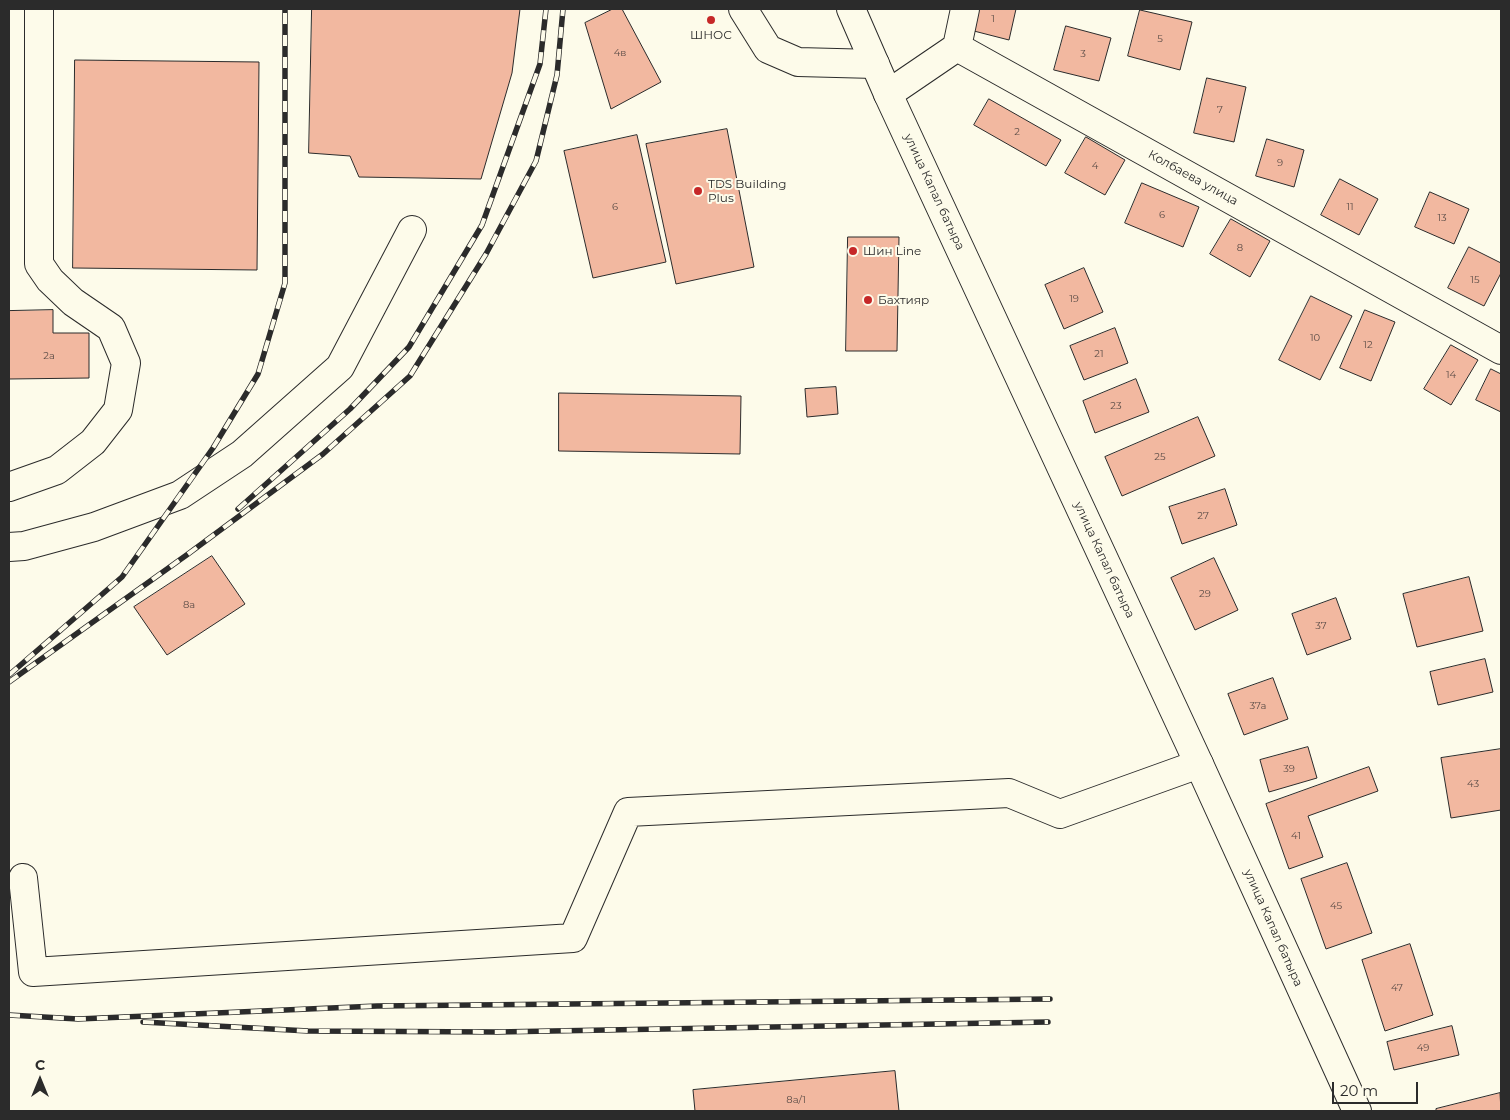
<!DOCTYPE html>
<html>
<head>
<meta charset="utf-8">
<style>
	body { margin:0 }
	#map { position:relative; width:1510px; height:1120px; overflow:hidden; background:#fdfbea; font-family:Montserrat,sans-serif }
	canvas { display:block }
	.frame { position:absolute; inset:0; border:10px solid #2b2b2b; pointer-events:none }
	.north { position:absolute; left:15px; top:1055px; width:50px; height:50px; -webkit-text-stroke:4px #fdfbea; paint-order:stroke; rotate:0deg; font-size:14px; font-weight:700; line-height:20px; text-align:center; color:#2b2b2b }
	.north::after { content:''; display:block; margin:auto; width:18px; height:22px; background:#2b2b2b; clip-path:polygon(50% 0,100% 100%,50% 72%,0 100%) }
	.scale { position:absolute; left:1332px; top:1082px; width:86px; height:22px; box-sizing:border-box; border:2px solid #2b2b2b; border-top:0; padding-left:6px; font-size:15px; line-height:18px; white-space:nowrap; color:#2b2b2b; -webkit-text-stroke:4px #fdfbea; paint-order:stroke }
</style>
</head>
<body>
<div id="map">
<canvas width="1510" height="1120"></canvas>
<div class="frame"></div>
<div class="north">С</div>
<div class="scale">20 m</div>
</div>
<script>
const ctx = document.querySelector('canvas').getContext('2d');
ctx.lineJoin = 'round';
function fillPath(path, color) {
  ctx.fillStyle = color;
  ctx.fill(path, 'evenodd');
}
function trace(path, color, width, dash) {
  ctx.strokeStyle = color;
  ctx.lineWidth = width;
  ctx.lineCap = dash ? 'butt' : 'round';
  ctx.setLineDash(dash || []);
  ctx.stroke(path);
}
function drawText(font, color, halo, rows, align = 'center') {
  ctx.font = font + ' Montserrat,sans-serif';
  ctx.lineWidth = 4;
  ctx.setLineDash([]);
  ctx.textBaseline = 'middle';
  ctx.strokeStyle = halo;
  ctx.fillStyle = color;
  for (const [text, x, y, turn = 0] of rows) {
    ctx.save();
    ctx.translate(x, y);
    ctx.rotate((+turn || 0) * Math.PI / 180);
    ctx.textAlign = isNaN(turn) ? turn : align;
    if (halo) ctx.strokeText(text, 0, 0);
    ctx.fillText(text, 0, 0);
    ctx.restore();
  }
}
const building = new Path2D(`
	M 312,9 L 520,9 L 512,73 L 481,179 L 359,177 L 350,156 L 309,153 Z
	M 613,9 L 622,9 L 661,82 L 611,109 L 585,23 Z
	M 976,9 L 1016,9 L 1009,40 L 970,30 Z
	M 1140,10 L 1192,22 L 1180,70 L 1128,56 Z
	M 1066,26 L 1111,38 L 1099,81 L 1054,70 Z
	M 75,60 L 259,62 L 257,270 L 73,268 Z
	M 1207,78 L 1246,87 L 1234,142 L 1194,133 Z
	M 989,99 L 1061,140 L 1046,166 L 974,125 Z
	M 727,129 L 754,267 L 676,284 L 646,144 Z
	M 637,135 L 666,262 L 593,278 L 564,151 Z
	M 1086,137 L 1125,160 L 1105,195 L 1065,173 Z
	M 1267,139 L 1304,150 L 1294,187 L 1256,176 Z
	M 1340,179 L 1378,199 L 1359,235 L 1321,215 Z
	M 1142,183 L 1199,207 L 1183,247 L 1125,223 Z
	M 1430,192 L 1469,209 L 1454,244 L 1415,227 Z
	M 1231,219 L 1270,241 L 1250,277 L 1210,254 Z
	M 848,237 L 899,237 L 897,351 L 846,351 Z
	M 1469,247 L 1501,263 L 1501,273 L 1484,306 L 1448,288 Z
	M 1084,268 L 1103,312 L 1064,329 L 1045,285 Z
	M 1311,296 L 1352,316 L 1320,380 L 1279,360 Z
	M 53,310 L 53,333 L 89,333 L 89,378 L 9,379 L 9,311 Z
	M 1365,310 L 1395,322 L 1371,381 L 1340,368 Z
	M 1115,328 L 1128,363 L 1084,380 L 1070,346 Z
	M 1451,345 L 1478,360 L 1451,405 L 1424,389 Z
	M 1491,369 L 1501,374 L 1501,412 L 1476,400 Z
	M 1136,379 L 1149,412 L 1095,433 L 1083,401 Z
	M 836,387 L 838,414 L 807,417 L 805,389 Z
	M 559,393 L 741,396 L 740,454 L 559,451 Z
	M 1198,417 L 1215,456 L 1122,496 L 1105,457 Z
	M 1225,489 L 1237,525 L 1182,544 L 1169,507 Z
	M 212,556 L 245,604 L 167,655 L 134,607 Z
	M 1214,558 L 1238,610 L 1195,630 L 1171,578 Z
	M 1469,577 L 1483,631 L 1417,647 L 1403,594 Z
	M 1336,598 L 1351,639 L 1307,655 L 1292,614 Z
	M 1485,659 L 1493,692 L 1438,705 L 1430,672 Z
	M 1273,678 L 1288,719 L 1244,735 L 1228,694 Z
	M 1308,747 L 1317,778 L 1269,792 L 1260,760 Z
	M 1501,749 L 1501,810 L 1451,818 L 1441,758 Z
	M 1369,767 L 1378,791 L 1308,816 L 1323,857 L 1289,869 L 1266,804 Z
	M 1347,863 L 1372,933 L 1326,949 L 1301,879 Z
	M 1410,944 L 1433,1015 L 1385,1031 L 1362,960 Z
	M 1452,1026 L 1459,1055 L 1394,1070 L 1387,1042 Z
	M 895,1071 L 899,1111 L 695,1111 L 693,1090 Z
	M 1500,1093 L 1501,1111 L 1436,1111 L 1436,1109 Z`);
fillPath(building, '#f2b8a0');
trace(building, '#2b2b2b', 1);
const minor = new Path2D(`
	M 743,9 L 768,49 L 798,62 L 875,64
	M 957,47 L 965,9
	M 888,94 L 957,47 L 1501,350
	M 9,487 L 57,470 L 93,442 L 118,410 L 126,363 L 111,328 L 73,302 L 50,280 L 39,264 L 39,9
	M 9,547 L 24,546 L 94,527 L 180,495 L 242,454 L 340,367 L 412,230
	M 23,878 L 33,972 L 573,938 L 628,812 L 1009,793 L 1060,814 L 1199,764`);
const major = new Path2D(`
	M 851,9 L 888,94 L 1199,764 L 1357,1111`);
trace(minor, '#2b2b2b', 30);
trace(major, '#2b2b2b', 30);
trace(minor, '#fdfbea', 28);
trace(major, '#fdfbea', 28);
const rail = new Path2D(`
	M 238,509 L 350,409 L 409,347 L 482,225 L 540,64 L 546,9
	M 9,675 L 122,577 L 213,448 L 258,374 L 285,283 L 285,9
	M 9,682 L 188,554 L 323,454 L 410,376 L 486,254 L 536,161 L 557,75 L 563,9
	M 9,1015 L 78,1019 L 377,1006 L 1050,999
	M 143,1022 L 308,1031 L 497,1032 L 1048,1022`);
trace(rail, '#2b2b2b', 5.5);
trace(rail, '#fdfbea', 4, [11]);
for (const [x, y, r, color] of [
	[711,20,5,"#c62828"],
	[698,191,5,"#c62828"],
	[853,251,5,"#c62828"],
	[868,300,5,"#c62828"]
]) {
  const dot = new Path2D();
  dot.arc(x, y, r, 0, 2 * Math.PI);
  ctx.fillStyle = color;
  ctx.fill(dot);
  trace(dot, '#fdfbea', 2);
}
drawText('10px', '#5d4e48', null, [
	["1",993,19],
	["5",1160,39],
	["4в",620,53],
	["3",1083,54],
	["7",1220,110],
	["2",1017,132],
	["9",1280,163],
	["4",1095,166],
	["6",615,207],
	["11",1350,207],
	["6",1162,215],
	["13",1442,218],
	["8",1240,248],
	["15",1475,280],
	["19",1074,299],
	["10",1315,338],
	["12",1368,345],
	["21",1099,354],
	["2а",49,356],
	["14",1451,375],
	["23",1116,406],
	["25",1160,457],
	["27",1203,516],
	["29",1205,594],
	["8а",189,605],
	["37",1321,626],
	["37а",1258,706],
	["39",1289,769],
	["43",1473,784],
	["41",1296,836],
	["45",1336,906],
	["47",1397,988],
	["49",1423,1048],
	["8а/1",796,1100]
]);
drawText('12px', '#2b2b2b', '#fdfbea', [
	["ШНОС",711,35,"center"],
	["TDS Building",708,184],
	["Plus",708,198],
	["Шин Line",863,251],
	["Бахтияр",878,300]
], 'left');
drawText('12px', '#2b2b2b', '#fdfbea', [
	["Колбаева улица",1193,178,29],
	["улица Капал батыра",934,192,65],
	["улица Капал батыра",1104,560,65],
	["улица Капал батыра",1273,928,66]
]);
</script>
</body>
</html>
